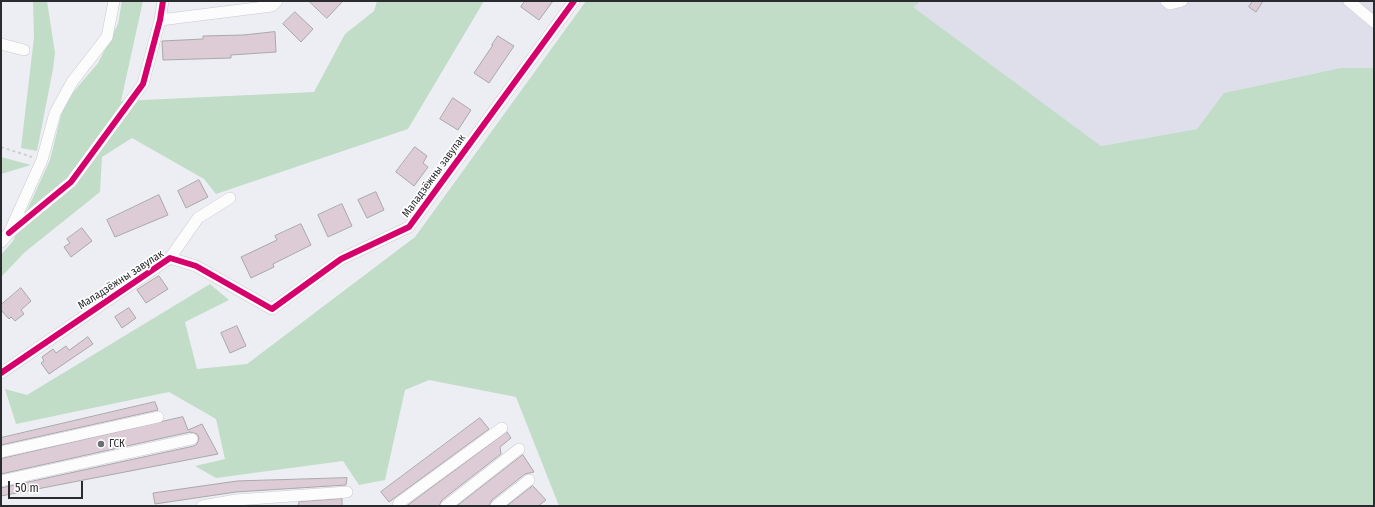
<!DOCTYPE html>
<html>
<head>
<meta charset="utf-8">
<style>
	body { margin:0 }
	#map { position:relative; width:1375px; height:507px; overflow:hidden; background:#edeef3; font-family:"Fira Sans Condensed",sans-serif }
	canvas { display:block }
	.frame { position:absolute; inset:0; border:2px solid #2a2b2e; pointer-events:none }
	.scale { position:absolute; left:8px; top:481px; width:75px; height:18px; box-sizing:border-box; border:2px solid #2a2b2e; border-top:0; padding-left:5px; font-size:12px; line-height:14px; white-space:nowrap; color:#2a2b2e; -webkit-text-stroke:3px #fff; paint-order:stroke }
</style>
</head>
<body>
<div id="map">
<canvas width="1375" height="507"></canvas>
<div class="frame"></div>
<div class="scale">50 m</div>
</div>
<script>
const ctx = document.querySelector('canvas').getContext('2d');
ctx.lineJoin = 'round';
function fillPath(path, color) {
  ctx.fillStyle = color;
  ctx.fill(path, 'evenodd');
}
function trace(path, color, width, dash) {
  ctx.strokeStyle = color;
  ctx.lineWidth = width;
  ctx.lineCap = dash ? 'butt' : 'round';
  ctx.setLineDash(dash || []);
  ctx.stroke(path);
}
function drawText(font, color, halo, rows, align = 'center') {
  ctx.font = font + ' "Fira Sans Condensed",sans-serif';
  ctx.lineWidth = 3.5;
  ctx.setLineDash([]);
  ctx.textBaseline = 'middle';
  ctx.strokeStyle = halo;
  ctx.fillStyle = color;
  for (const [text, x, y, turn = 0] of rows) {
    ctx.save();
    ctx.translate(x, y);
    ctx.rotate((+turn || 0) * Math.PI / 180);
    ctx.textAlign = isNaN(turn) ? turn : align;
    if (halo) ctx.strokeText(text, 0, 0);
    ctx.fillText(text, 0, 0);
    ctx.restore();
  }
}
fillPath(new Path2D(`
	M 921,1 L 1374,1 L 1374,68 L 1340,68 L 1225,93 L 1197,129 L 1101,146 L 912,7 Z`), '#dedfea');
fillPath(new Path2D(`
	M 33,1 L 47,1 L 55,53 L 53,69 L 37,151 L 21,148 L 34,37 Z
	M 122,1 L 143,1 L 121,101 L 314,92 L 345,34 L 374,11 L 377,1 L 484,1 L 408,129 L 216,194 L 204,179 L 132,138 L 102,157 L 100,192 L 25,252 L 1,277 L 1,255 L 13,241 L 50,160 L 64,103 L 98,63 L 118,24 Z
	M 586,1 L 921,1 L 913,7 L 1101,146 L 1197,129 L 1224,93 L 1340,68 L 1374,68 L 1374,506 L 559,506 L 516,397 L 429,380 L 405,390 L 385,480 L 359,485 L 343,461 L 216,478 L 195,466 L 225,459 L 216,419 L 169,392 L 16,424 L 5,389 L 27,395 L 210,284 L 229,300 L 185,322 L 197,369 L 247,364 L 415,237 Z
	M 1,157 L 31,165 L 1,174 Z`), '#c1ddc8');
const building = new Path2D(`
	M 309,1 L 343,1 L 327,18 Z
	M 525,1 L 553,1 L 539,20 L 521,7 Z
	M 1253,1 L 1263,1 L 1256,12 L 1249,7 Z
	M 295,12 L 313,29 L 301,42 L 283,24 Z
	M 275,32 L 276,52 L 231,55 L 231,58 L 163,60 L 162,41 L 203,39 L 203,36 L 243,35 Z
	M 498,36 L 514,46 L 489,83 L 474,73 L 493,45 L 492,45 Z
	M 453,98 L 471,110 L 458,130 L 440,119 Z
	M 415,147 L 427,156 L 423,163 L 428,167 L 414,186 L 396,172 Z
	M 199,180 L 208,197 L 186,208 L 178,191 Z
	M 376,192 L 384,210 L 367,218 L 358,200 Z
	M 159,195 L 168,215 L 115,237 L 107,220 Z
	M 342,204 L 352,226 L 328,237 L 318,215 Z
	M 301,224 L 311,245 L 273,264 L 274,267 L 251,278 L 241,257 L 277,240 L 275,236 Z
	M 82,228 L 92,241 L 71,257 L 64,247 L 70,243 L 67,239 Z
	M 159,276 L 168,289 L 146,303 L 137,290 Z
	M 21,288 L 31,301 L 21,310 L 24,314 L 15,321 L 11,317 L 9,319 L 1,310 L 1,305 Z
	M 129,308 L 136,318 L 122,328 L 115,317 Z
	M 237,326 L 246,346 L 230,353 L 221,333 Z
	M 88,337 L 93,344 L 49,374 L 41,363 L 44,361 L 42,357 L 53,349 L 56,353 L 66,346 L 69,350 Z
	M 155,402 L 158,410 L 1,445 L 1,438 Z
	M 183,417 L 188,430 L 202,424 L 218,454 L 1,496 L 1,488 L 194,446 L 197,444 L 199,438 L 197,434 L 190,432 L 1,474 L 1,459 Z
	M 480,418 L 489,429 L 389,502 L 381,492 Z
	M 507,432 L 511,438 L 500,447 L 501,454 L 442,500 L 439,506 L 407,506 Z
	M 523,455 L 534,472 L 525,474 L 492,500 L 489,506 L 457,506 Z
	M 347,478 L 346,485 L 236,492 L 155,504 L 153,493 L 237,481 Z
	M 533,486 L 546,500 L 538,506 L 507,506 Z
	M 342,499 L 342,506 L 298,506 L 299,502 Z`);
fillPath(building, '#ddcbd6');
trace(building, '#a8a8aa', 1);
const minor = new Path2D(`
	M 1166,1 L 1170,4 L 1182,1
	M 1349,1 L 1374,22
	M 160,20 L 272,6 L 277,1
	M 1,44 L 24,50
	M 9,233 L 71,182 L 143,84 L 160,20 L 163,1
	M 1,242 L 9,233 L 42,160 L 55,113 L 72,82 L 107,37 L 114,1
	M 170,258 L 198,218 L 230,198
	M 1,373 L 170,258 L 196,266 L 272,309 L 341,259 L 409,227 L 574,1
	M 1,452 L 158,417
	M 1,481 L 192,439
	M 202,506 L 236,500 L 347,492
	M 398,506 L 399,503 L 502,428
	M 446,506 L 519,449
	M 496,506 L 529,480`);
trace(minor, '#cacace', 12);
trace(new Path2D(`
	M 1,147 L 32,157`), '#cecfd0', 2, [3, 3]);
trace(minor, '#fcfcfd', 11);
trace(new Path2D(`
	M 9,233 L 71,182 L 143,84 L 160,20 L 163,1
	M 1,373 L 170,258 L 196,266 L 272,309 L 341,259 L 409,227 L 574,1`), '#d6006c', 6);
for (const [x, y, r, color] of [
	[101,444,4,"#6e6f73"]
]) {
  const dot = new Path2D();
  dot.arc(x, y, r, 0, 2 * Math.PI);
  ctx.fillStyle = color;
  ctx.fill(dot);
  trace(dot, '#fff', 1.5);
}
drawText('11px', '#2a2b2e', '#fff', [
	["Маладзёжны завулак",434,176,-54],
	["Маладзёжны завулак",121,280,-33]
]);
drawText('11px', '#2a2b2e', '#fff', [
	["ГСК",109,444]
], 'left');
</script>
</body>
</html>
